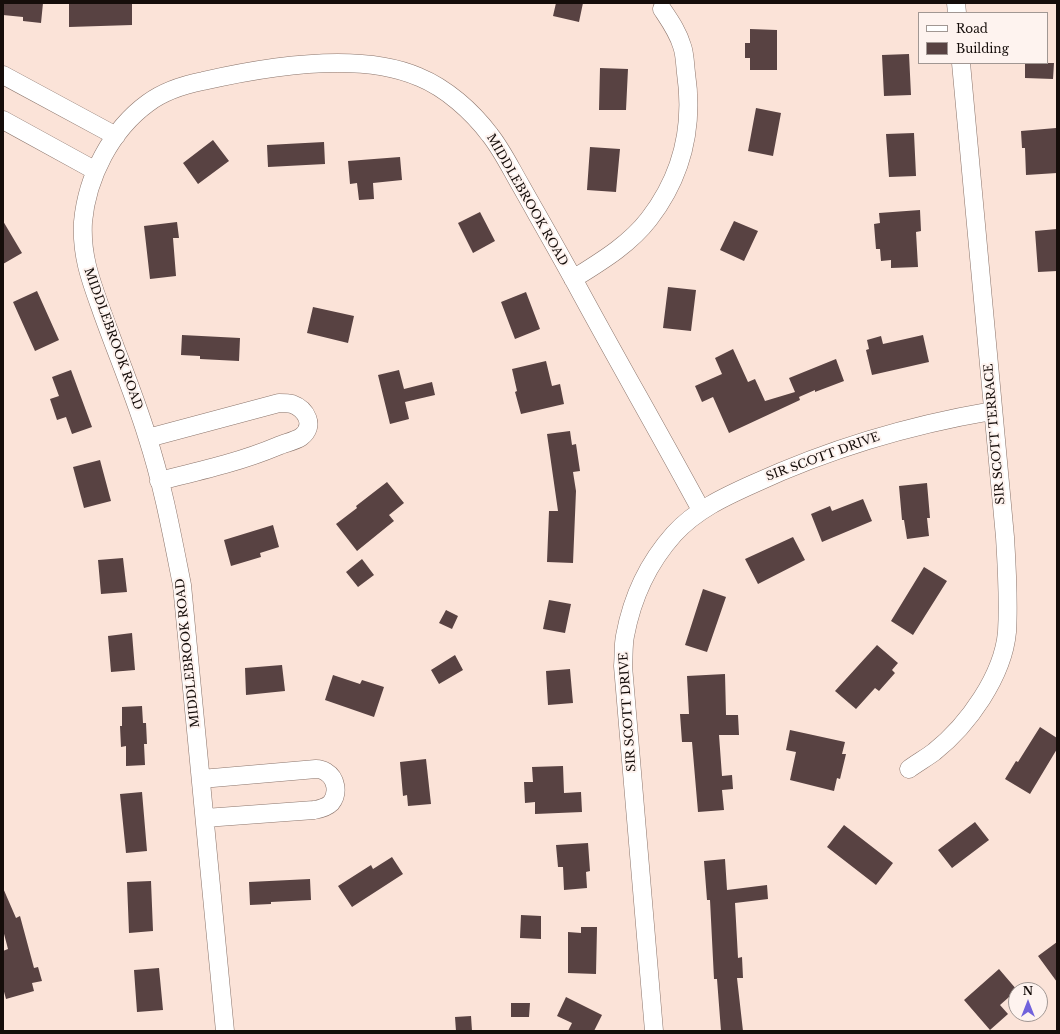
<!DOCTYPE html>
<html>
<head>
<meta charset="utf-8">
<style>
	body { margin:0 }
	#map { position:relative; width:1060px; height:1034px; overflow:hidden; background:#fbe3d8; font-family:"Libre Baskerville",serif }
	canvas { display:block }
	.frame { position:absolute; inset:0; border:4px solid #150d0a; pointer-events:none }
	.legend { position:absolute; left:918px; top:12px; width:130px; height:52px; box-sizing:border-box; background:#fef3ef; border:1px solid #a19793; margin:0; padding:5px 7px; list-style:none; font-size:12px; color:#150d0a }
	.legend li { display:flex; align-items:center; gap:8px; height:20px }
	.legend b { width:20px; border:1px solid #a19793 }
	.north { position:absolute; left:1008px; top:982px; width:40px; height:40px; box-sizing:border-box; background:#fef3ef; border:1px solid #a19793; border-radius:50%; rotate:0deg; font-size:11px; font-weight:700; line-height:16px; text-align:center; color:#150d0a }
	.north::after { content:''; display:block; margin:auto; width:14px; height:18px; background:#7162dc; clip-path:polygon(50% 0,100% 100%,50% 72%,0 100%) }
</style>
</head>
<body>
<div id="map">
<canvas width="1060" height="1034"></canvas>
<div class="frame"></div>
<ul class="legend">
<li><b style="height:5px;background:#fff"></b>Road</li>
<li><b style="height:11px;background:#584242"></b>Building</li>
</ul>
<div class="north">N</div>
</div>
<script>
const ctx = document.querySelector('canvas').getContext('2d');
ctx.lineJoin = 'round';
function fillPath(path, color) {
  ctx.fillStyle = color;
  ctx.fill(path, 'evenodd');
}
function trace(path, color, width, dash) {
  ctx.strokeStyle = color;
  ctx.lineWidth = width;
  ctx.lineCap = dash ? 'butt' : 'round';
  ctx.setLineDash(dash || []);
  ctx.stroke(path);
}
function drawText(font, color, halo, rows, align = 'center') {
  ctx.font = font + ' "Libre Baskerville",serif';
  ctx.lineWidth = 4;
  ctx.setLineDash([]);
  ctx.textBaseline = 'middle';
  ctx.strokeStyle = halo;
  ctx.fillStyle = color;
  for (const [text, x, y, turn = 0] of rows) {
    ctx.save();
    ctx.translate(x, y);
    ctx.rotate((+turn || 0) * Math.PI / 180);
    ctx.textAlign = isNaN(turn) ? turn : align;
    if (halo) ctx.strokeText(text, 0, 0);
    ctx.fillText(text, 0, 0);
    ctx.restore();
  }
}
fillPath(new Path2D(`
	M 3,3 L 43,3 L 41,23 L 23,21 L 23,17 L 3,15 Z
	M 90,3 L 132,3 L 132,25 L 69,27 L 69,4 Z
	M 556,3 L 583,3 L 579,22 L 553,16 Z
	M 750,29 L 777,30 L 777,70 L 750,70 L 750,58 L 745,58 L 745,43 L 750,43 Z
	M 909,54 L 911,95 L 884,96 L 882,55 Z
	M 1025,63 L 1054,63 L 1053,79 L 1025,78 Z
	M 600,68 L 628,69 L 626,110 L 599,110 Z
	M 756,108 L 781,113 L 773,156 L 748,151 Z
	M 1056,128 L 1057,173 L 1026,175 L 1025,148 L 1022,148 L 1021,131 Z
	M 914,133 L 916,176 L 889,177 L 886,134 Z
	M 213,140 L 229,161 L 198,184 L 183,163 Z
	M 324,142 L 325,164 L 268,167 L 267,145 Z
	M 590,147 L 620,149 L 616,192 L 587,190 Z
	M 400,157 L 402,180 L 373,183 L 374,199 L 359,200 L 357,183 L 350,184 L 348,161 Z
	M 920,210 L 921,231 L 916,232 L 918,267 L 891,268 L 891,260 L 881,261 L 880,249 L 876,249 L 874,224 L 880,223 L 879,213 Z
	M 480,212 L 495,241 L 473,253 L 458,223 Z
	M 3,221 L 22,253 L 3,264 Z
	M 734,221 L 758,231 L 744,261 L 720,250 Z
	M 177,222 L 179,238 L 173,238 L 176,276 L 150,279 L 144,226 Z
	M 1057,229 L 1057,271 L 1038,272 L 1035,231 Z
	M 668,287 L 696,290 L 691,331 L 663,328 Z
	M 37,291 L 59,340 L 35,351 L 13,302 Z
	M 526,292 L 540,329 L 515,339 L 501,302 Z
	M 313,307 L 354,316 L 348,343 L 307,333 Z
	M 182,335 L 240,338 L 239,361 L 200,359 L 200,356 L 181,355 Z
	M 923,335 L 929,362 L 872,375 L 866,350 L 869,349 L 867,340 L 881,336 L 883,344 Z
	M 733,349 L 748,382 L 755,379 L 765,401 L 795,392 L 789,378 L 836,359 L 844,381 L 815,392 L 815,390 L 799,397 L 800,400 L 729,433 L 713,397 L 702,402 L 695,386 L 722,374 L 715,358 Z
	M 546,361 L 552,386 L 560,384 L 564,404 L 521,414 L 515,392 L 517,391 L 512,369 Z
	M 71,370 L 92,427 L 72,434 L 66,417 L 57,420 L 50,399 L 59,396 L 52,377 Z
	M 399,370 L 404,389 L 432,382 L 435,395 L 405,402 L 409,419 L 390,424 L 378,375 Z
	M 570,431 L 572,445 L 576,444 L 580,471 L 573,472 L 576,491 L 573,563 L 547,562 L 549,511 L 558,511 L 547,434 Z
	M 100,460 L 111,501 L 84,508 L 73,467 Z
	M 387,482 L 404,503 L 389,515 L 394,521 L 357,551 L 336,524 L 357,508 L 356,506 Z
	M 927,483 L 930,518 L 927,518 L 929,536 L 907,539 L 904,520 L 902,520 L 899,486 Z
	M 863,499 L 872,521 L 822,542 L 811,514 L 830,506 L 832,511 Z
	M 273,525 L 279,547 L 260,553 L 261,557 L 231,566 L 224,540 Z
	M 793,537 L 805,560 L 758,584 L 745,559 Z
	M 123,558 L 127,592 L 101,594 L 98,560 Z
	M 362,559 L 374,575 L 358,587 L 346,572 Z
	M 924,567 L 947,581 L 913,635 L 891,621 Z
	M 703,589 L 726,597 L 707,652 L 685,645 Z
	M 549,600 L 571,604 L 565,633 L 543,629 Z
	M 446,610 L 458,616 L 452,629 L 439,623 Z
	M 132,633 L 135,670 L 111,672 L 108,636 Z
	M 877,645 L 898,663 L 892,670 L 895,673 L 879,691 L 875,688 L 856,709 L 835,691 Z
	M 455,655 L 463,670 L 439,684 L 431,670 Z
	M 282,665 L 285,691 L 246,695 L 245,668 Z
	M 570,669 L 573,703 L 548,705 L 546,671 Z
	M 725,674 L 726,715 L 738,715 L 739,735 L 719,735 L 722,776 L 732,775 L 733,789 L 722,790 L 724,810 L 698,812 L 692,742 L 682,742 L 680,714 L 689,714 L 687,676 Z
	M 333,675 L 360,684 L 362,680 L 384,687 L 374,717 L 325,700 Z
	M 142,706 L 143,723 L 146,723 L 147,744 L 144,744 L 145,765 L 126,766 L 126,746 L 121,747 L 120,726 L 122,726 L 122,707 Z
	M 1040,727 L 1057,738 L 1057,749 L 1030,794 L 1005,779 L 1016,761 L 1018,762 Z
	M 790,730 L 845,742 L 842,754 L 846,754 L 840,779 L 837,778 L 834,791 L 790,780 L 796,752 L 786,750 Z
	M 426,759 L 431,804 L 408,806 L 407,795 L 403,796 L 400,762 Z
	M 563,766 L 564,793 L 581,792 L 582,812 L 535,814 L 535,802 L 525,803 L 524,782 L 533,782 L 532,767 Z
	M 142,792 L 147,851 L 126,853 L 120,794 Z
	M 975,822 L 989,840 L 952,868 L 938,850 Z
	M 844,825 L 893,863 L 876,885 L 827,847 Z
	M 588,843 L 590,871 L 586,872 L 587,888 L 564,890 L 563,867 L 558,867 L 556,845 Z
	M 392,857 L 403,874 L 352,907 L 338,886 L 371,865 L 373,869 Z
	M 725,859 L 727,890 L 767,885 L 768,899 L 735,903 L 738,958 L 742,957 L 743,978 L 737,978 L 743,1031 L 721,1031 L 717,979 L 714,979 L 710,900 L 707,900 L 704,861 Z
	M 310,879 L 311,900 L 271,902 L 271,904 L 250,905 L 249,882 Z
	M 151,881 L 153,931 L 129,933 L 127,882 Z
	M 3,888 L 16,918 L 20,916 L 34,968 L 38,967 L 42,981 L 32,983 L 34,991 L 6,999 L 3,988 L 3,951 L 8,949 L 3,930 Z
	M 521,915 L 541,916 L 541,939 L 520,938 Z
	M 581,927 L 597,927 L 596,974 L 568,973 L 568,932 L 581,933 Z
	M 1057,942 L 1057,982 L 1038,956 Z
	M 159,968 L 163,1010 L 137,1012 L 134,970 Z
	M 999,969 L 1017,990 L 1000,1005 L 1008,1014 L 990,1030 L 964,1000 Z
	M 566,997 L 602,1015 L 594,1031 L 568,1031 L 572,1023 L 557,1016 Z
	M 511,1003 L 530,1003 L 529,1017 L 511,1017 Z
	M 471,1016 L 472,1031 L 456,1031 L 455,1017 Z`), '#584242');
const minor = new Path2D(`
	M 956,3 L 957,13
	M 3,75 L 116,136
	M 3,120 L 96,171
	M 573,279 C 600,262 629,245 649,219 C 682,176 694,127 686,73 C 685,65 685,54 682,46 C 678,32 670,21 662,9
	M 148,438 L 279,403 C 283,403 288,403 292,404 C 306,409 316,426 301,437 C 295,441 285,443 278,446 C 240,462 200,471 159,481
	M 909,769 C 917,763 926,758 934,752 C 968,725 1003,676 1007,632 C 1009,600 1007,569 1005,537 L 961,63
	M 201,779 L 316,769 C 319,769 323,770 326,772 C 336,778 339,793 331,803 C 327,807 320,809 314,810 L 205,818
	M 225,1031 L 182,585 C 172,535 163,485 147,436 C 134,394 117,354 102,312 C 91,281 81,256 83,222 C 87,177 111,130 148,103 C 164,91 183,85 203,81 C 264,67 360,51 419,77 C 446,88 472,111 490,135 C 502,150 511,169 521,186 C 539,218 558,251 576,284 C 617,360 660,434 701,510
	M 654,1031 L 623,666 C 624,656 623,646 625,636 C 632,598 649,562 674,534 C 696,510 724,497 753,484 C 829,449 910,425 992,411`);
trace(minor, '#8b756c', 19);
trace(minor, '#fff', 18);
drawText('12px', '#150d0a', '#fef3ef', [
	["MIDDLEBROOK ROAD",527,200,60],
	["MIDDLEBROOK ROAD",113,339,70],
	["SIR SCOTT TERRACE",995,434,-95],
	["SIR SCOTT DRIVE",823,457,-20],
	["MIDDLEBROOK ROAD",188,653,-96],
	["SIR SCOTT DRIVE",628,712,-94]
]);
</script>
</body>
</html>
